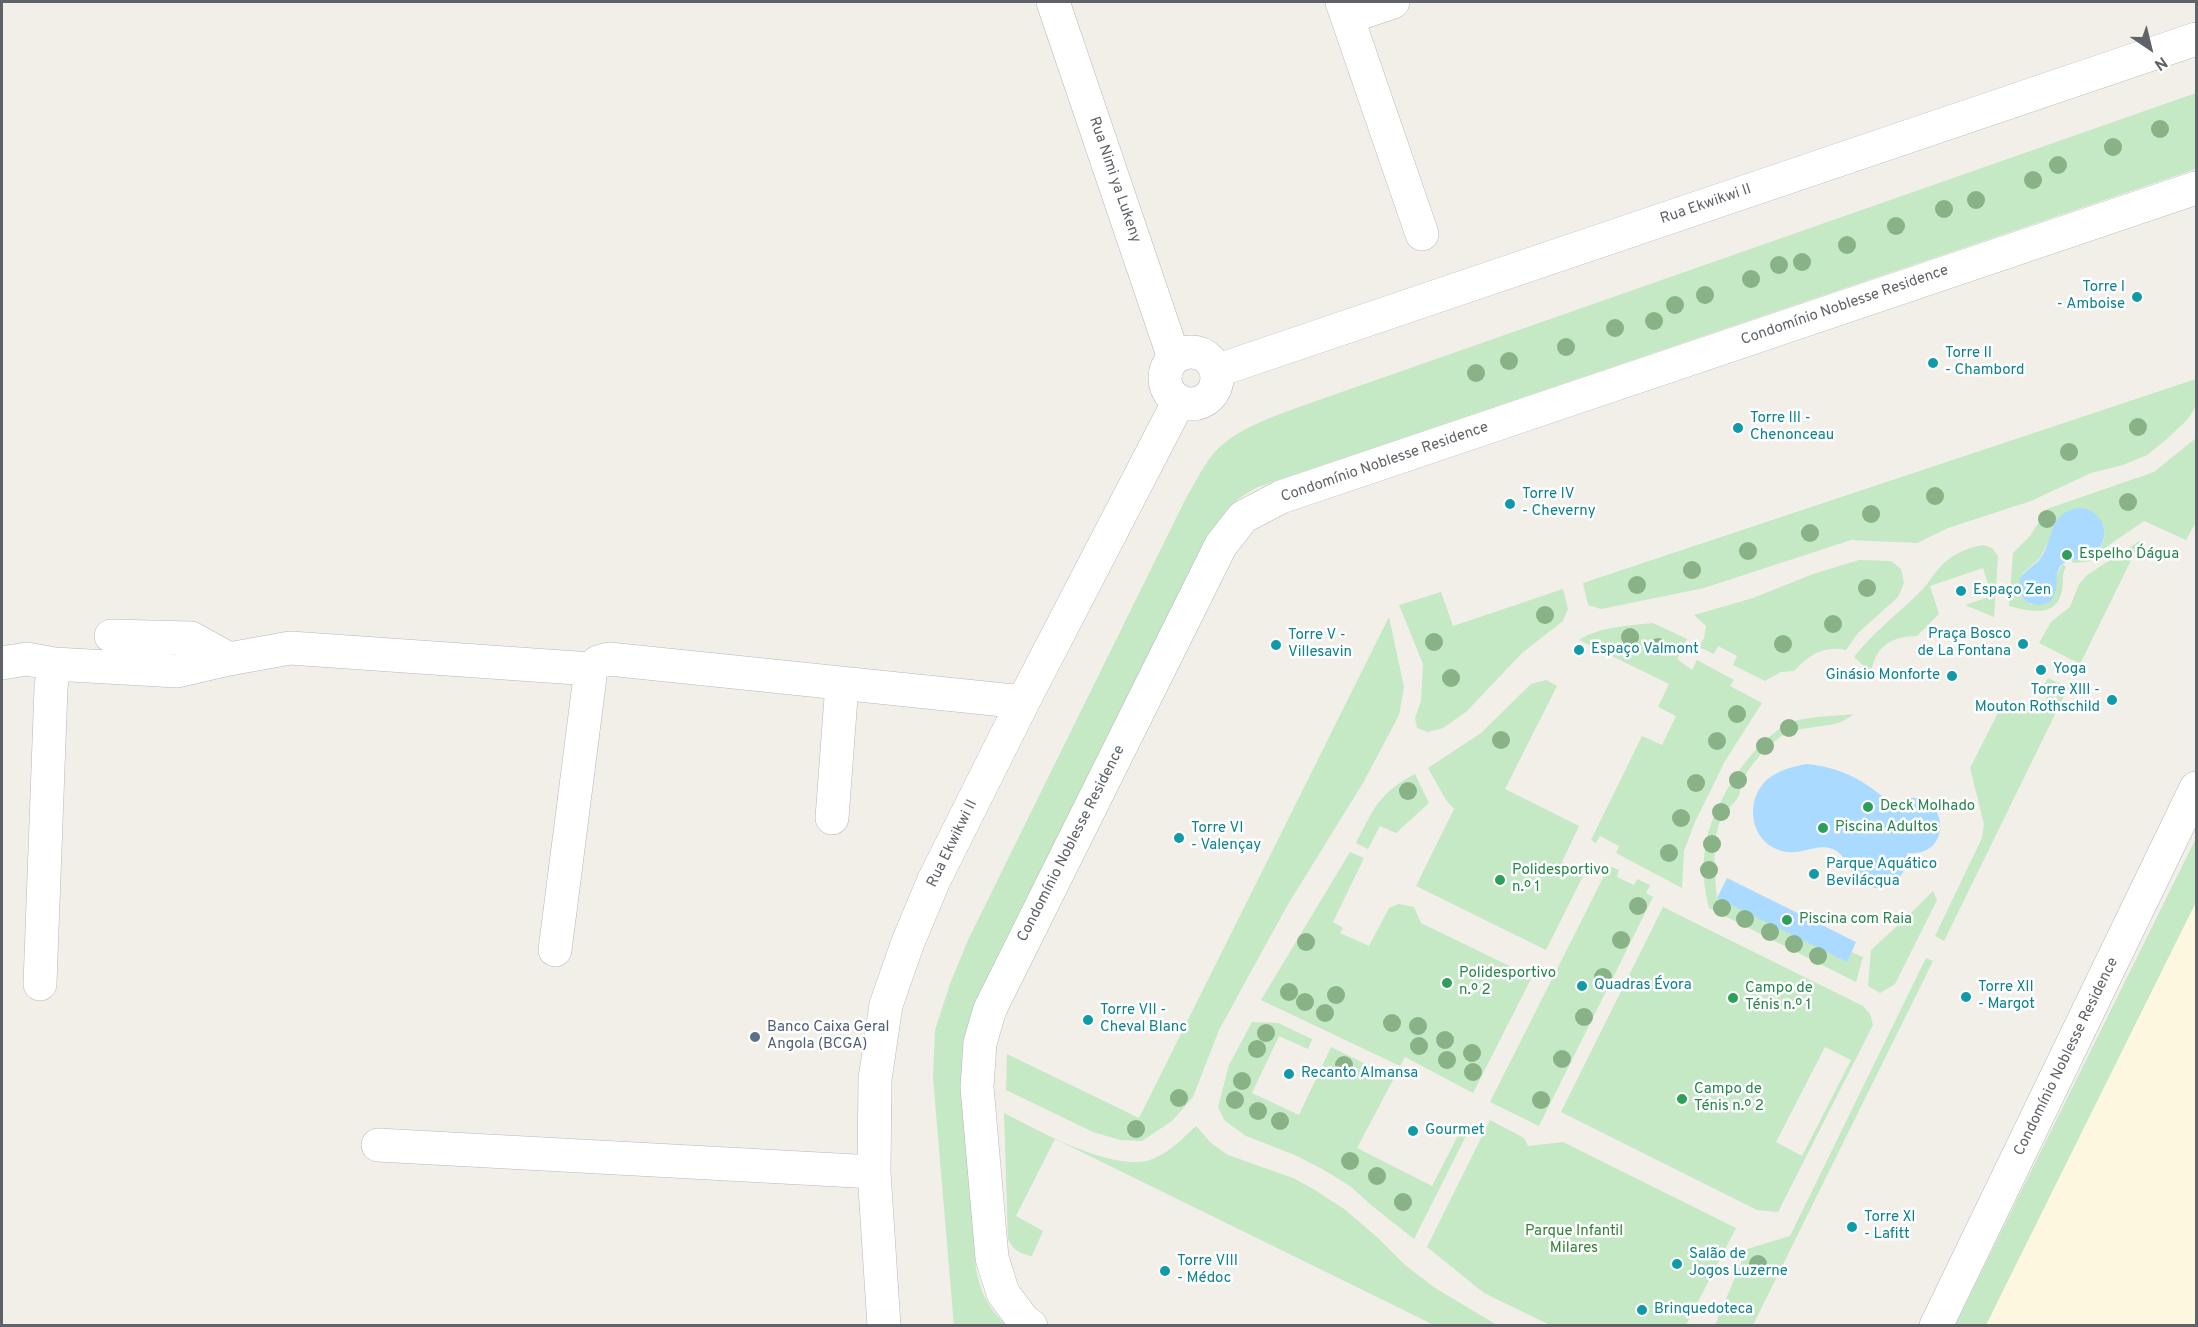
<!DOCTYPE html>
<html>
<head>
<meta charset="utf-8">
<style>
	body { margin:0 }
	#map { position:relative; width:2198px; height:1327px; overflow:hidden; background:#f1efe8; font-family:Overpass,sans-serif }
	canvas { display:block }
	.frame { position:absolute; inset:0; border:3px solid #5f6368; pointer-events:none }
	.north { position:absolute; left:2120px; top:18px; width:60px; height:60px; -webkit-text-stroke:4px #fff; paint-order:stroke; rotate:145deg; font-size:16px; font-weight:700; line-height:24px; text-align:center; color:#5f6368 }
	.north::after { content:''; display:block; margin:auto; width:21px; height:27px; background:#5f6368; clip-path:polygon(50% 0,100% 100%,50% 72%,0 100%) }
</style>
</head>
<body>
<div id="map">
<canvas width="2198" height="1327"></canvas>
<div class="frame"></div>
<div class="north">N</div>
</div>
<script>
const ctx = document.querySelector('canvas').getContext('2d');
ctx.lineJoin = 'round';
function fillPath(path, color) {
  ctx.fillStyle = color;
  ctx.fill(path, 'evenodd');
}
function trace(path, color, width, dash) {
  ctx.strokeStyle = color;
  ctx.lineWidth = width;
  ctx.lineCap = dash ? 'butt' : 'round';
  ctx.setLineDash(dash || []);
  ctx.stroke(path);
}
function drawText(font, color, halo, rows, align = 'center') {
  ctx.font = font + ' Overpass,sans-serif';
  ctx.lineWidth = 5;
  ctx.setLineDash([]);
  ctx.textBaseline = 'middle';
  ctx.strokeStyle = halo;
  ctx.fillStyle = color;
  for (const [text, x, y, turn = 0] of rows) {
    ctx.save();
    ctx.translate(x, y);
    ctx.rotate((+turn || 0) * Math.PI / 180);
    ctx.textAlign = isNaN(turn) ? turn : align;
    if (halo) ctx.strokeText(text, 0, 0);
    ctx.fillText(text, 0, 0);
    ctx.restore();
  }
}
fillPath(new Path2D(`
	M 2196,902 L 2196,1325 L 1986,1325 Z`), '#fef7e0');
fillPath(new Path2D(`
	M 2196,93 L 2196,169 L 1258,487 C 1237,498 1229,506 1216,525 L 1145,662 L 962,1087 L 976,1269 C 981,1294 988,1307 1006,1325 L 954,1326 L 933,1078 L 935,1030 L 950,984 L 968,940 L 1186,498 C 1194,485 1201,470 1210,458 C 1231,430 1268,419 1299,407 Z
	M 2196,379 L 2196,406 L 2188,419 L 2168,438 L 2147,455 L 2123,465 L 2091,473 L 2031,501 L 1948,528 L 1917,543 L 1851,540 L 1704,588 L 1601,609 L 1588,605 L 1583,583 Z
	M 2196,438 L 2196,522 L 2186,540 L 2144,521 L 2109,545 L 2092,561 L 2074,563 L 2070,560 C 2077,559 2083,560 2089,557 C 2116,544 2105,510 2077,508 L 2050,538 L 2040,558 L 2023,573 L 2021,597 L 2032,605 L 2057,577 L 2058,572 L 2063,564 L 2066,567 C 2061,575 2064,582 2062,590 C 2057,619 2029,611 2009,606 L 2013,553 L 2030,536 L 2047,509 L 2154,472 Z
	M 2141,540 L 2080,664 L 2039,643 L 2051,622 L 2070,607 L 2079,584 L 2087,575 Z
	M 1984,545 L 1992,548 L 1998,556 L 1994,617 L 1965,605 L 1992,596 L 1983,568 L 1930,586 L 1939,614 L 1917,636 C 1885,636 1872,652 1870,682 L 1864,666 L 1854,657 C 1873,633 1896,615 1918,594 C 1925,588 1930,579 1936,572 C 1948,556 1964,548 1984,545 Z
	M 1859,560 L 1891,561 L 1901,569 L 1904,583 L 1898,597 L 1858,633 L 1846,650 C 1823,645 1809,655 1794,671 L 1781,672 L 1765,681 L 1733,665 L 1737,656 L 1718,646 L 1714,654 L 1699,647 L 1704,638 L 1706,626 L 1694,615 L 1753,598 L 1813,574 Z
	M 1563,589 L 1568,609 L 1563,621 L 1522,653 L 1466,712 L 1443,728 L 1428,732 L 1417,728 L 1415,718 L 1421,701 L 1423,664 L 1399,605 L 1441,592 L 1453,626 Z
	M 1389,617 L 1404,687 L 1399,715 L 1363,783 L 1287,906 L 1219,1030 L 1193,1097 L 1172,1121 L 1142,1141 L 1120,1140 L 1093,1132 L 1006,1090 L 1007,1054 L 1139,1118 Z
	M 1653,623 L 1687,639 L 1677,659 L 1692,670 L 1697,660 L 1734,680 L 1730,686 L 1762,703 L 1725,761 L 1695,822 L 1684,851 L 1682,888 L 1616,853 L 1619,846 L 1600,836 L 1596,843 L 1591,840 L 1642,736 L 1662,745 L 1676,716 L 1658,707 L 1669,684 L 1579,640 C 1601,626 1628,626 1653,623 Z
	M 2048,678 L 2068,688 L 1944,941 L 1935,936 L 1982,838 L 1984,824 L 1970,768 L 2005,699 L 2038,714 L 2048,695 L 2041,691 Z
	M 1546,680 L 1557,686 L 1505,789 L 1579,826 L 1562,862 L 1584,874 L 1546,950 L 1416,886 L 1454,809 L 1446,800 L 1428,768 L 1481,733 L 1531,684 Z
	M 1854,714 C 1848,718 1841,723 1834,724 C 1816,728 1796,727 1780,737 C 1766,747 1749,766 1742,782 C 1740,786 1741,791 1739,795 C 1736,803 1726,809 1722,817 C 1711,838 1715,875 1717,898 L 1846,961 L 1851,952 L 1863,957 L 1856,982 L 1709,908 C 1704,889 1702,869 1705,849 C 1710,807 1755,732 1799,720 C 1816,716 1837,716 1854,714 Z
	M 1415,774 L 1429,803 L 1396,833 L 1380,826 L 1368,849 L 1356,843 C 1374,808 1379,793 1415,774 Z
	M 2196,838 L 2196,902 L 1986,1325 L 1955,1325 Z
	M 1350,852 L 1364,858 L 1333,922 L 1343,928 L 1340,933 L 1369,946 L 1389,908 L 1399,904 L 1414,907 L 1421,923 L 1532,977 L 1473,1093 L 1405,1057 L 1400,1066 L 1261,1000 Z
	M 1609,866 L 1619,870 L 1617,877 L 1634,885 L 1637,879 L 1650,885 L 1646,893 L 1653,897 L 1539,1126 L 1490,1102 Z
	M 1933,891 L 1937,900 L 1895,984 L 1880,993 L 1868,986 L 1871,950 L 1909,915 Z
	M 1663,907 L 1863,1006 L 1870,1014 L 1873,1025 L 1778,1212 L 1757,1210 L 1561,1112 ZM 1825,1047 L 1851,1060 L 1802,1156 L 1776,1142 Z
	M 1926,958 L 1933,961 L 1753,1325 L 1715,1325 L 1747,1249 L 1790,1236 Z
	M 1252,1022 L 1278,1023 L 1312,1039 L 1308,1049 L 1279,1036 L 1252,1093 L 1299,1115 L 1331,1047 L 1394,1078 L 1357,1148 L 1432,1186 L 1464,1124 L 1470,1128 L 1414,1239 L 1371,1205 L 1350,1186 L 1324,1170 L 1295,1155 L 1246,1136 L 1225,1121 L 1218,1107 L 1229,1065 Z
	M 1004,1113 C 1039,1131 1107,1169 1147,1161 C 1166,1156 1182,1139 1196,1126 L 1211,1143 L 1228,1155 L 1293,1178 L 1315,1190 L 1344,1209 L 1377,1237 L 1405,1265 L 1435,1288 L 1497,1325 L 1434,1325 L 1055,1139 L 1016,1216 L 1043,1231 L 1032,1256 C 1019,1253 1014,1251 1008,1239 Z
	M 1490,1120 L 1524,1138 L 1528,1146 L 1563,1142 L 1736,1228 L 1686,1325 L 1550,1325 L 1484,1293 L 1427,1247 Z`), '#c5e8c5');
fillPath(new Path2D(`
	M 2077,508 C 2086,508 2092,510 2098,517 C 2109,529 2105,549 2090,557 C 2080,562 2068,556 2060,567 C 2053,578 2061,588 2050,602 C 2031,610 2015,599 2020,579 C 2025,570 2034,566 2040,559 C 2055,538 2047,515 2077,508 Z
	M 1807,764 C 1844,768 1865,781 1893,805 C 1944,773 1961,859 1907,853 C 1909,878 1884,898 1862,883 C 1848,875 1849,856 1833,849 C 1813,842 1798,860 1774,848 C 1748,835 1746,796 1769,778 C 1780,770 1794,766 1807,764 Z
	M 1727,878 L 1856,942 L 1847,962 L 1717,898 Z`), '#aadaff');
const minor = new Path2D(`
	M 1053,2 L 1174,358
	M 1342,2 L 1422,234
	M 1348,17 L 1393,2
	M1165 378a26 26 0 1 1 52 0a26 26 0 1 1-52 0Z
	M 1216,371 L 2196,39
	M 111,636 L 191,638 L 229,659
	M 2,663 L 27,659 L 54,664
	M 832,818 L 842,684
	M 555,950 L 591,669 L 598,662 L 609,659 L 1023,702
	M 40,984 L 51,688 L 54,664 L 177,671 L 229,659 L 290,648 L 591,669
	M 378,1145 L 874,1172
	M 884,1326 L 874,1172 L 875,1079 L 886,1005 L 908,942 L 934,880 L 1023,702 L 1179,401
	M 1031,1326 L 1023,1320 L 1003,1293 L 992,1258 L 977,1087 L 980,1043 L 990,1009 L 1221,545 L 1243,517 L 1281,497 L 2196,188
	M 1936,1326 L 2196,788`);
trace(minor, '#b5b8bc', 34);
trace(minor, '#fff', 33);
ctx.fillStyle = '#89b387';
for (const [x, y] of [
	[2160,129],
	[2113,147],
	[2058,165],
	[2033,180],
	[1976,200],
	[1944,209],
	[1896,226],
	[1847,245],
	[1802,262],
	[1779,265],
	[1751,279],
	[1705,295],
	[1675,305],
	[1654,321],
	[1615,328],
	[1566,347],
	[1509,361],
	[1476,373],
	[2138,427],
	[2069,452],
	[1935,496],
	[2128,502],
	[1871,514],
	[2047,519],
	[1810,533],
	[1748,551],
	[1692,570],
	[1637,585],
	[1867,588],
	[1545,615],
	[1833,624],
	[1630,637],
	[1434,642],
	[1783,644],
	[1658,647],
	[1451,678],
	[1737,714],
	[1789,728],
	[1501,740],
	[1717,741],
	[1765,746],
	[1738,780],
	[1696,783],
	[1408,791],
	[1721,812],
	[1681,818],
	[1712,844],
	[1669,853],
	[1709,870],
	[1638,906],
	[1722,908],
	[1745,919],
	[1770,932],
	[1621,940],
	[1306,942],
	[1794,944],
	[1818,956],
	[1603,977],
	[1289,992],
	[1336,995],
	[1305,1002],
	[1325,1013],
	[1584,1017],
	[1392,1023],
	[1418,1026],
	[1266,1033],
	[1445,1040],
	[1419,1046],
	[1257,1049],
	[1472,1053],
	[1562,1059],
	[1447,1060],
	[1344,1065],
	[1473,1072],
	[1242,1081],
	[1179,1098],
	[1235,1100],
	[1541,1100],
	[1258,1111],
	[1280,1121],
	[1136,1129],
	[1350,1161],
	[1377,1176],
	[1403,1202],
	[1758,1264]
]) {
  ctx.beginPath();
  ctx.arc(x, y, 9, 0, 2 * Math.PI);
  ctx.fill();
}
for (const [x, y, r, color] of [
	[2137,297,6,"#0f9aa8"],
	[1933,363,6,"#0f9aa8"],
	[1738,428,6,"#0f9aa8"],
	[1510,504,6,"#0f9aa8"],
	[2067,555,6,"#2e9e5b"],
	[1961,591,6,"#0f9aa8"],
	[2023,644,6,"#0f9aa8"],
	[1276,645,6,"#0f9aa8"],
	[1579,650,6,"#0f9aa8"],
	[2041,670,6,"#0f9aa8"],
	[1952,676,6,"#0f9aa8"],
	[2112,700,6,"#0f9aa8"],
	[1868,807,6,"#2e9e5b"],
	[1823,828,6,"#2e9e5b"],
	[1179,838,6,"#0f9aa8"],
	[1814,874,6,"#0f9aa8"],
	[1500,880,6,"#2e9e5b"],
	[1787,920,6,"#2e9e5b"],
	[1447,983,6,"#2e9e5b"],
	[1582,986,6,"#0f9aa8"],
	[1966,997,6,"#0f9aa8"],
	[1733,998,6,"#2e9e5b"],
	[1088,1020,6,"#0f9aa8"],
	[755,1037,6,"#5c6f8a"],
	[1289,1074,6,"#0f9aa8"],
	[1682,1099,6,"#2e9e5b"],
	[1413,1131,6,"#0f9aa8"],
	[1852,1227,6,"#0f9aa8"],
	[1677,1264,6,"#0f9aa8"],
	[1165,1271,6,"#0f9aa8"],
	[1642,1310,6,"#0f9aa8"]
]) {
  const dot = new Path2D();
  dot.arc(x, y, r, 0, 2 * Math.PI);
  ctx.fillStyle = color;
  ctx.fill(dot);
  trace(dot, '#fff', 2);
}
drawText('15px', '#5f6368', '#fff', [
	["Rua Nimi ya Lukeny",1114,180,71],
	["Rua Ekwikwi II",1706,205,-19],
	["Condomínio Noblesse Residence",1845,306,-19],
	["Condomínio Noblesse Residence",1385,463,-19],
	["Rua Ekwikwi II",953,844,-64],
	["Condomínio Noblesse Residence",1072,844,-63],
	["Condomínio Noblesse Residence",2067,1057,-64]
]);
drawText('15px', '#0d838f', '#fff', [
	["Torre I",2125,288,"right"],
	["- Amboise",2125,305,"right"],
	["Torre II",1945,354],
	["- Chambord",1945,371],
	["Torre III -",1750,419],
	["Chenonceau",1750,436],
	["Torre IV",1522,495],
	["- Cheverny",1522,512],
	["Espaço Zen",1973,591],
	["Praça Bosco",2011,635,"right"],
	["de La Fontana",2011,652,"right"],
	["Torre V -",1288,636],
	["Villesavin",1288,653],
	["Espaço Valmont",1591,650],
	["Yoga",2053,670],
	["Ginásio Monforte",1940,676,"right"],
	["Torre XIII -",2100,691,"right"],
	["Mouton Rothschild",2100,708,"right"],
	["Torre VI",1191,829],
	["- Valençay",1191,846],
	["Parque Aquático",1826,865],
	["Bevilácqua",1826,882],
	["Quadras Évora",1594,986],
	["Torre XII",1978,988],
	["- Margot",1978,1005],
	["Torre VII -",1100,1011],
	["Cheval Blanc",1100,1028],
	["Recanto Almansa",1301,1074],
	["Gourmet",1425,1131],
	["Torre XI",1864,1218],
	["- Lafitt",1864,1235],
	["Salão de",1689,1255],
	["Jogos Luzerne",1689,1272],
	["Torre VIII",1177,1262],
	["- Médoc",1177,1279],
	["Brinquedoteca",1654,1310]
], 'left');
drawText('15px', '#27864d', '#fff', [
	["Espelho D´água",2079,555],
	["Deck Molhado",1880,807],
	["Piscina Adultos",1835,828],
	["Polidesportivo",1512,871],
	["n.º 1",1512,888],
	["Piscina com Raia",1799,920],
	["Polidesportivo",1459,974],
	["n.º 2",1459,991],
	["Campo de",1745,989],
	["Ténis n.º 1",1745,1006],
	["Campo de",1694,1090],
	["Ténis n.º 2",1694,1107]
], 'left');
drawText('15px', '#4e5e75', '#fff', [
	["Banco Caixa Geral",767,1028],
	["Angola (BCGA)",767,1045]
], 'left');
drawText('15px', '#348238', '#fff', [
	["Parque Infantil",1574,1232],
	["Milares",1574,1249]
]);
</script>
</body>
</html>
